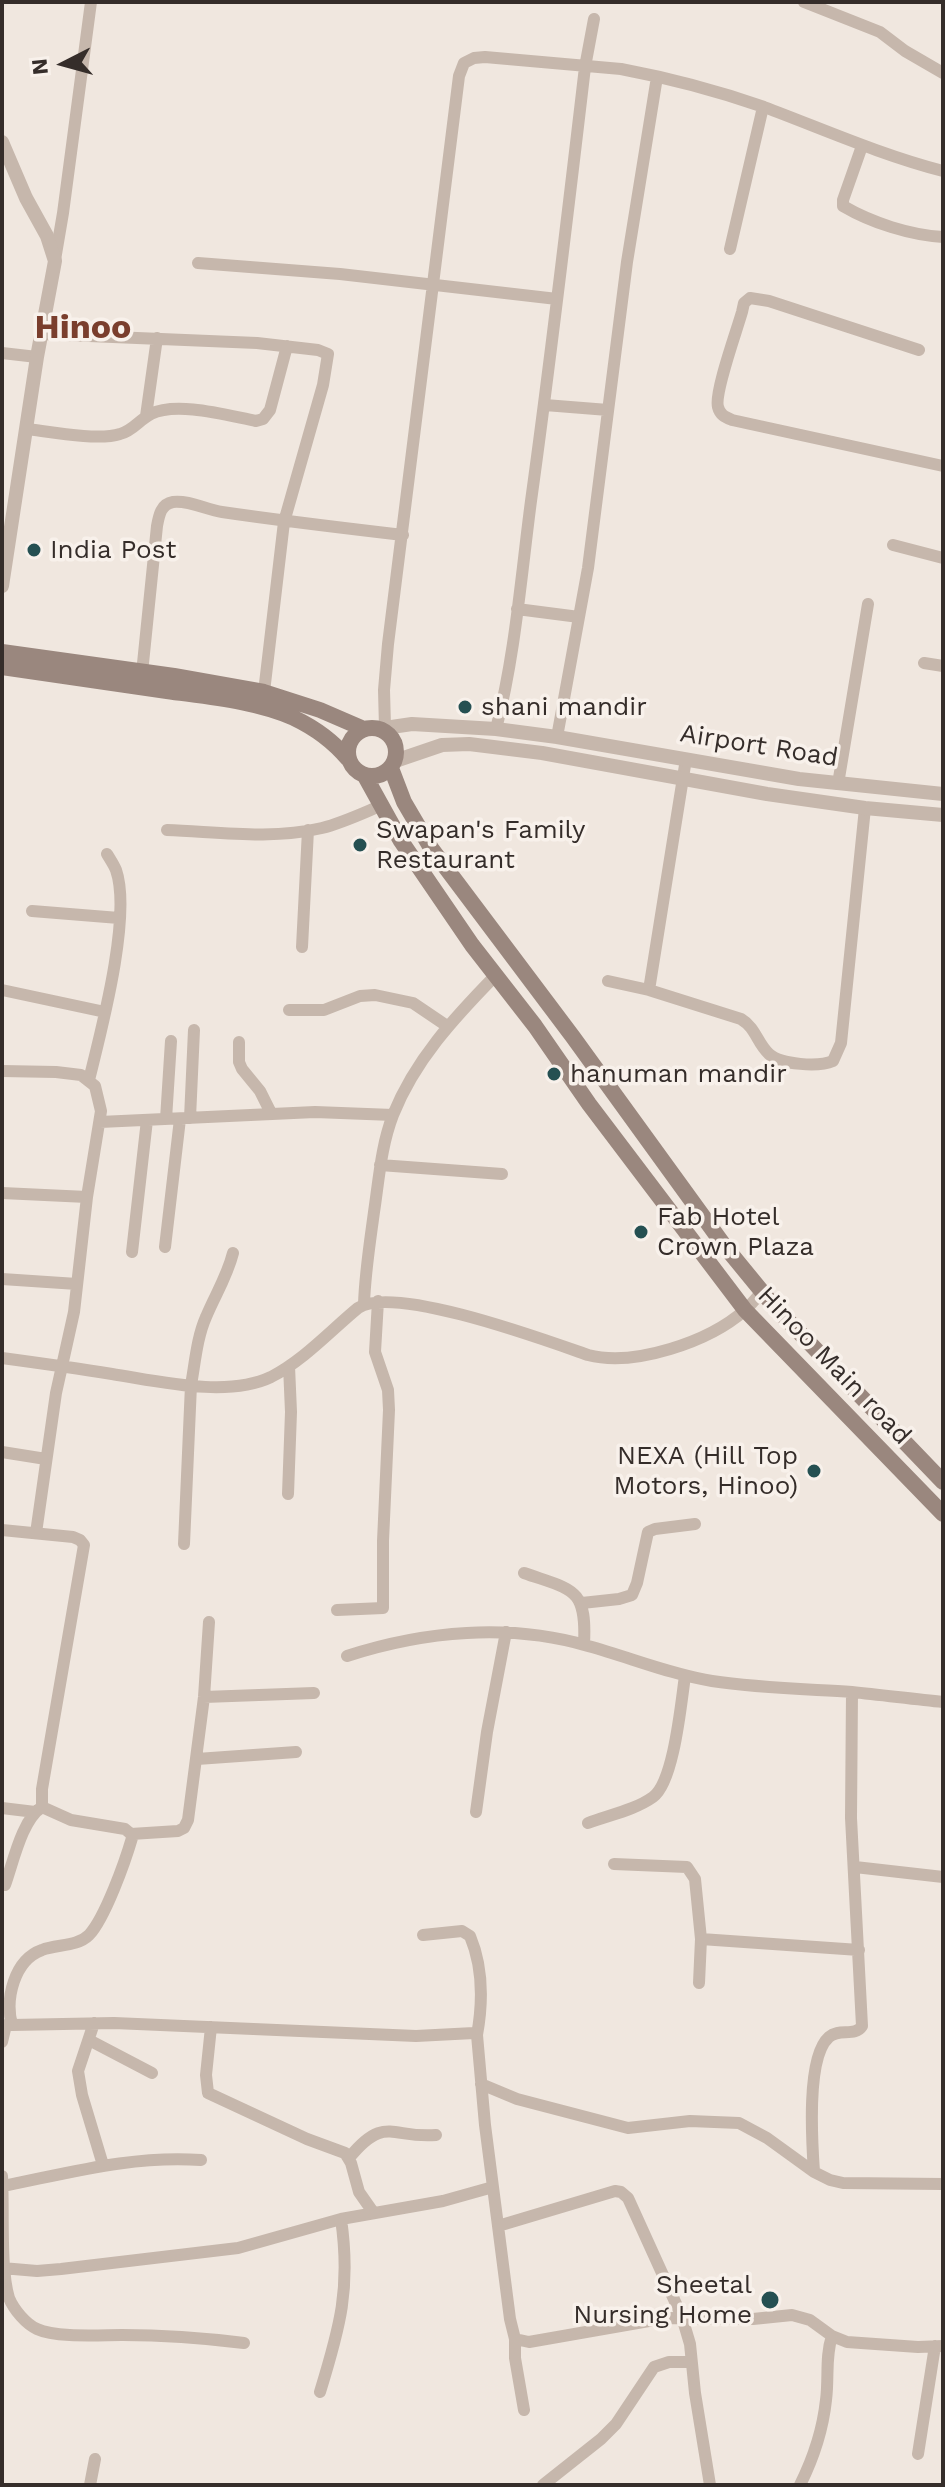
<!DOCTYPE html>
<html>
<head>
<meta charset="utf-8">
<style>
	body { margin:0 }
	#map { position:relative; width:945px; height:2487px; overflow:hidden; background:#f0e7df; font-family:"Work Sans",sans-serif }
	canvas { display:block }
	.frame { position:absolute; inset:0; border:4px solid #352d2a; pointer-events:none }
	.north { position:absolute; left:24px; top:24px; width:80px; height:80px; -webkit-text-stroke:6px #f8f1eb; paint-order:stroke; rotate:264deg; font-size:22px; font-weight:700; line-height:32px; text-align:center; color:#352d2a }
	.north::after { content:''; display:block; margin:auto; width:28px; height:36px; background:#352d2a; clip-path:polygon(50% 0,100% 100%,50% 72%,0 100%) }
</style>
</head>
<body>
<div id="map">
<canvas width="945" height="2487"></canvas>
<div class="frame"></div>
<div class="north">N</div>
</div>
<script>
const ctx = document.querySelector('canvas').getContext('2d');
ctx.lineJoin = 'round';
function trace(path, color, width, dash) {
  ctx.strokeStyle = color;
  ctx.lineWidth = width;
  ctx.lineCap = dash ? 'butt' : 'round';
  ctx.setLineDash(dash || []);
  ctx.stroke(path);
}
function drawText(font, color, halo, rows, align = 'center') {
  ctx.font = font + ' "Work Sans",sans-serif';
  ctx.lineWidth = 7;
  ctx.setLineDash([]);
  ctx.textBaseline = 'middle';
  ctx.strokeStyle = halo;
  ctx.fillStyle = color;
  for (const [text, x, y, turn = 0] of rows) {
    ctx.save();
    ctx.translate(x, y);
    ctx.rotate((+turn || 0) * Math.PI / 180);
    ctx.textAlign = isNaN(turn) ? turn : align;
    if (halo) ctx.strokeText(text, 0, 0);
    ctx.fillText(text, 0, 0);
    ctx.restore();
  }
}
trace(new Path2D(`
	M 804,2 L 880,32 L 905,51 L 943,73
	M 862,146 L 843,200 L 843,206 C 872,223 910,235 943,237
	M 730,249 L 763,107
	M 55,260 L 63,213 L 91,2
	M 198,263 L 340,274 L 557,299
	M 41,334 L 257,343 L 318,350 L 328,354 L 323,385 L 284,522 L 264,692
	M 919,350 L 769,301 L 750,298 L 744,303 L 742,312 C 737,330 714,393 718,407 C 720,415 725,417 732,420 L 943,466
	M 2,353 L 37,357
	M 545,405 L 608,410
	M 146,416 L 157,338
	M 27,429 C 51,432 98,441 120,434 C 133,431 140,419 151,414 C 177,401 229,416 256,421 L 263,419 L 270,410 L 287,346
	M 893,545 L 943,558
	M 517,609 L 579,617
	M 924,663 L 943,666
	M 142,673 L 157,526 C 159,515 161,504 173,502 C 189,500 207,510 222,512 C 283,521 343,528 403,535
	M 385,727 L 384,690 L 388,644 L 459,76 L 464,63 L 474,58 L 485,57 L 621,69 C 669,78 718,91 764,107 C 823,129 881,155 943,171
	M 496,729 C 515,656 521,577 531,501 C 551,357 568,212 585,67 L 594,19
	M 557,737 L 588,568 L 627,262 L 657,77
	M 838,784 L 868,604
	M 167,830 C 219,832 271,840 322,828 C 342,823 361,814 380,806
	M 32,911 L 119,918
	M 302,947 L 308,830
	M 608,981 L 649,990 L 741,1019 C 756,1028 757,1043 769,1054 C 781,1065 819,1067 833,1061 L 841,1043 L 865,808
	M 2,990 L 105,1012
	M 649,990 L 686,759
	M 289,1010 L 324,1010 L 360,996 L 375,995 L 413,1003 L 447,1026
	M 239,1042 L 239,1062 L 242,1069 L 260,1091 L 271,1113
	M 2,1071 L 56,1072 L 81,1075 L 95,1086 L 101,1111 L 87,1197 L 74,1312 L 56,1393 L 36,1533
	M 89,1080 C 101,1031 132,916 116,870 C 114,865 110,859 107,854
	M 190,1118 L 194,1030
	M 166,1119 L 171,1041
	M 100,1122 L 315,1112 L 393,1115
	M 380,1165 L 502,1174
	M 2,1193 L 87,1197
	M 165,1247 L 180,1119
	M 132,1252 L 147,1120
	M 2,1279 L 77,1284
	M 364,1304 C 365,1273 370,1242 374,1212 C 379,1179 381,1146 393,1115 C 415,1060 454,1018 495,976
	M 2,1358 C 39,1363 75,1368 112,1374 C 158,1381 227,1398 271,1377 C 304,1360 330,1331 358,1308 C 393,1284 545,1340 588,1355 C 634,1367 709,1342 745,1310 C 751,1305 756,1298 762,1292
	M 2,1452 L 46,1459
	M 288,1494 L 291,1412 L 289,1366
	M 2,1530 L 73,1537 L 80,1540 L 84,1545 L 42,1789 L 42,1807 L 71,1820 L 125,1829 L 131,1834 L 132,1838 C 125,1862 105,1918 89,1935 C 77,1947 57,1944 42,1950 C 14,1960 5,1999 12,2025 L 114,2023 L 416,2036 L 474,2033 L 477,2035 L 485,2125 L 510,2319 L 515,2339 L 529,2342 L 666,2318 L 753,2319 L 792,2315 L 810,2320 L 832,2336 L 847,2342 L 918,2347 L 943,2346
	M 184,1544 L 191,1385 C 195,1363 197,1337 206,1317 C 215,1295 227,1277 233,1253
	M 524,1573 C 572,1590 587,1587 584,1644
	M 582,1603 L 619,1599 L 632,1595 L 637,1583 L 648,1532 L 655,1529 L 695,1524
	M 337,1610 L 383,1608 L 383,1541 L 389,1410 L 388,1390 L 375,1352 L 378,1301
	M 347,1656 C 424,1631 509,1623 588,1646 C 629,1657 669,1674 712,1681 C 758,1688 805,1689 852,1692 C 882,1695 913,1699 943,1702
	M 204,1697 L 314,1693
	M 197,1759 L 296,1752
	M 2,1808 L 35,1812
	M 476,1812 L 487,1732 L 506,1632
	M 588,1823 C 609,1815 635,1810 653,1797 C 674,1782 681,1703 685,1676
	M 131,1834 L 178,1831 L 184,1828 L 188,1820 L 204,1697 L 209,1622
	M 614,1864 L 687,1867 L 695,1879 L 701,1939
	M 855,1867 L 943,1877
	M 5,1885 C 13,1863 22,1819 42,1807
	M 423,1935 L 462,1931 L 470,1936 C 483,1967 483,2002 477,2035
	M 699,1983 L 701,1939 L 859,1950
	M 94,2023 L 78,2071 L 82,2095 L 103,2165
	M 211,2027 L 206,2075 L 208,2093 L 307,2139 L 345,2153 L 351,2163 L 359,2192 L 373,2212
	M 89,2040 L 152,2073
	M 2,2042 L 6,2025
	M 481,2084 L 517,2099 L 628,2128 L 690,2121 L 739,2123 L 767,2138 L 814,2172 L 830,2180 L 843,2183 L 943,2184
	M 349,2158 C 385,2114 392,2139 436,2135
	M 814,2172 C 812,2143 806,2057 829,2037 C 839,2028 855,2037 862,2026 L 851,1818 L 852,1692
	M 2,2176 C 4,2209 0,2270 9,2298 C 14,2310 26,2324 37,2329 C 56,2338 100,2335 122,2335 C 163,2335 204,2338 244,2343
	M 3,2186 C 69,2173 133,2155 201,2160
	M 498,2226 L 615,2191 L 621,2192 L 628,2198 L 682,2317 L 690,2344 L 695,2393 L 710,2485
	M 2,2268 L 37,2271 L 61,2269 L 238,2248 L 341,2219 L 443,2201 L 493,2187
	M 515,2339 L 515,2358 L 524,2410
	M 320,2392 C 340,2327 351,2288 341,2219
	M 918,2454 L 935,2346
	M 90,2485 L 95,2459
	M 543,2485 L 601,2439 L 616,2424 L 654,2367 L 669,2362 L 691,2362
	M 800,2485 C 813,2459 823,2428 826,2400 C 829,2378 825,2357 832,2336`), '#c6b7ac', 12);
trace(new Path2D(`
	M 2,142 L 26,198 L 47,236 L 55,261 L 37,357 L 2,586
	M 378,729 L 412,724 L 496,729 L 557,737 L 799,779 L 943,794
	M 395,761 L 442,745 L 469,744 L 542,753 L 767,794 L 865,808 L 943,815`), '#c6b7ac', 14);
trace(new Path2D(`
	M 2,652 L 174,676 L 264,692 L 320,710 L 364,729
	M 2,667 C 57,675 112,683 167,691 C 209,697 255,701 294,718 C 315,728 333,741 348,759
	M348 752a24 24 0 1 1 48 0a24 24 0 1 1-48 0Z
	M 391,768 L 404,802 L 431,848 L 573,1037 L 723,1244 L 773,1305 L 943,1482
	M 365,776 L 401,841 L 472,945 L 535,1026 L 589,1104 L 745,1310 L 943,1514`), '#9a877e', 16);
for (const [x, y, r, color] of [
	[34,550,8,"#255052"],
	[465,707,8,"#255052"],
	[360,845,8,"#255052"],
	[554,1074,8,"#255052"],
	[641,1232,8,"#255052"],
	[814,1471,8,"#255052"],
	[770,2300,10,"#255052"]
]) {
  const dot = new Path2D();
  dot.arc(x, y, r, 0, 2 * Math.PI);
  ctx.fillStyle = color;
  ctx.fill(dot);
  trace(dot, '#f8f1eb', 3);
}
drawText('26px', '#352d2a', '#f8f1eb', [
	["India Post",50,550],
	["shani mandir",481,707],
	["Swapan's Family",376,830],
	["Restaurant",376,860],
	["hanuman mandir",570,1074],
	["Fab Hotel",657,1217],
	["Crown Plaza",657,1247],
	["NEXA (Hill Top",798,1456,"right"],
	["Motors, Hinoo)",798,1486,"right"],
	["Sheetal",752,2285,"right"],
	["Nursing Home",752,2315,"right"]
], 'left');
drawText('26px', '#352d2a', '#f8f1eb', [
	["Airport Road",759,746,9],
	["Hinoo Main road",834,1366,46]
]);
drawText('bold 34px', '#7a3e2d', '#f8f1eb', [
	["Hinoo",83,328]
]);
</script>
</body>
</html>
